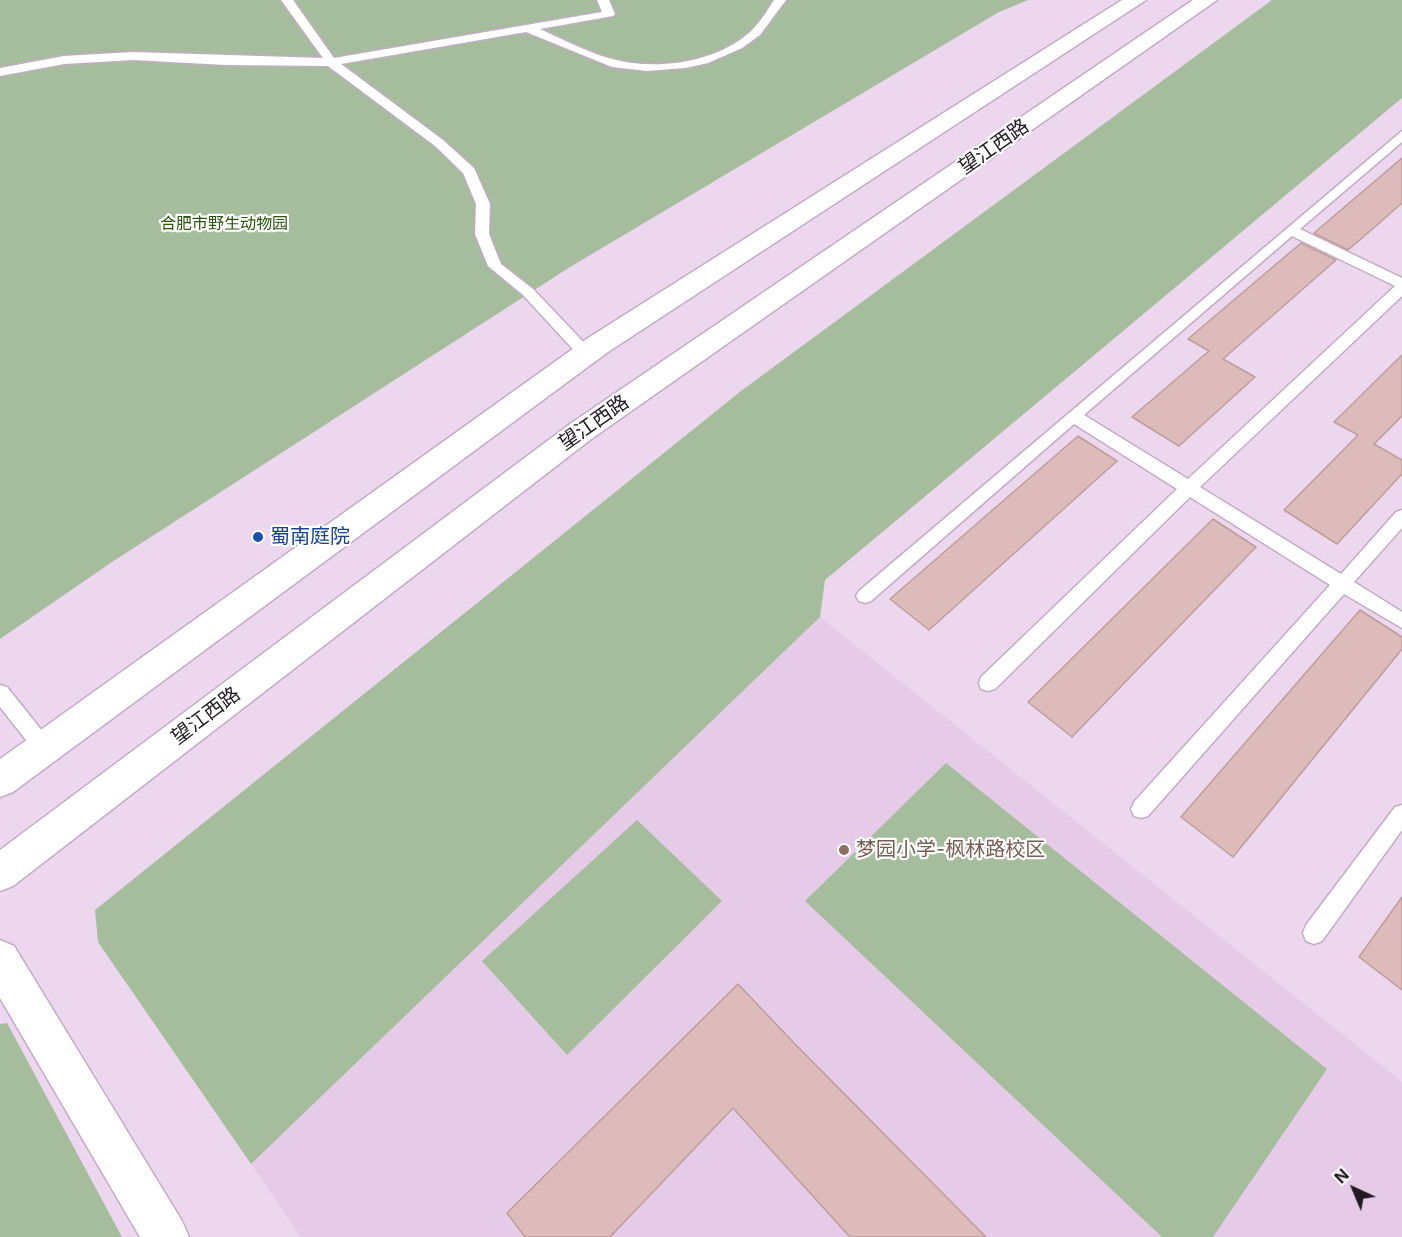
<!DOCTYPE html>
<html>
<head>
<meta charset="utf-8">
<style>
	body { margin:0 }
	#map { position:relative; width:1402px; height:1237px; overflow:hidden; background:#ecd7ee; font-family:Inter,sans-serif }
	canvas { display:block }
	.north { position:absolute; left:1324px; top:1159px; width:60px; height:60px; -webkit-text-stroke:4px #fff; paint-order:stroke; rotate:316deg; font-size:16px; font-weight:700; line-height:24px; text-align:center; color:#221a22 }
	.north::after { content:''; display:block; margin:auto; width:21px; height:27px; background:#221a22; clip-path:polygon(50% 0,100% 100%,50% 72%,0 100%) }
</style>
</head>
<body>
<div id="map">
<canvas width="1402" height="1237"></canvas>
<div class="north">N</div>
</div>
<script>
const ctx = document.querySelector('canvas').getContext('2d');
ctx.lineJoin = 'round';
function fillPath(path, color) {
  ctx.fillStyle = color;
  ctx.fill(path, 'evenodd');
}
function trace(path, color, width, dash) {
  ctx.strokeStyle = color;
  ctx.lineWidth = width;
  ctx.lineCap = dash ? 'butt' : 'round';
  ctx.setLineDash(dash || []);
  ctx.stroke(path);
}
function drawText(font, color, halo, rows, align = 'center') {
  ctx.font = font + ' Inter,"Noto Sans SC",sans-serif';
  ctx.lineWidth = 4.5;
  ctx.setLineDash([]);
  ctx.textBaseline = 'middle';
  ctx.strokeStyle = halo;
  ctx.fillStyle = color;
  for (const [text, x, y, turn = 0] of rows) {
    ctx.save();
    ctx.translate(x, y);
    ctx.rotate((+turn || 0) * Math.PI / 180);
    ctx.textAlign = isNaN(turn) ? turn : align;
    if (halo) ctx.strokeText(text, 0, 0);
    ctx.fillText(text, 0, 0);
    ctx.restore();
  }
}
fillPath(new Path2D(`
	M 820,617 L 1402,1082 L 1402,1237 L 301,1237 L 251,1164 Z`), '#e5cbe8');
fillPath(new Path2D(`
	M 0,0 L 1028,0 L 999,12 L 570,267 L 112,562 L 0,639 Z
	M 1272,0 L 1402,0 L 1402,98 L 825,580 L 820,617 L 251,1164 L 98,942 L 95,910 L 741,391 Z
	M 946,763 L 1327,1069 L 1213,1237 L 1162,1237 L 805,901 Z
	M 637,820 L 722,901 L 567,1055 L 482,961 Z
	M 7,1023 L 122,1237 L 0,1237 L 0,1024 Z`), '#a6bd9d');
const building = new Path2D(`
	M 1402,158 L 1402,203 L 1361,239 L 1348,250 L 1314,233 Z
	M 1301,243 L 1336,260 L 1223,359 L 1255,377 L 1179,446 L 1132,417 L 1209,351 L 1188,339 Z
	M 1402,355 L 1402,416 L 1374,444 L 1402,460 L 1402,474 L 1337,544 L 1284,510 L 1358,435 L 1334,422 Z
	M 1078,436 L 1117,461 L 929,630 L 890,599 Z
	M 1213,519 L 1256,547 L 1072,737 L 1028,702 Z
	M 1360,610 L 1402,637 L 1402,649 L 1233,857 L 1181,817 Z
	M 1402,897 L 1402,990 L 1359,957 Z
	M 738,984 L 794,1043 L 986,1237 L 850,1237 L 733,1108 L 610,1237 L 525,1237 L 507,1213 Z`);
fillPath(building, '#ddbbba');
trace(building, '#bd9d9b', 1.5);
const lane = new Path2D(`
	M 281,0 L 293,0 L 334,58 L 602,12 L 597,0 L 609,0 L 615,14 L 613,16 L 540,29 C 564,40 587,52 612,59 C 656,71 714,63 749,33 C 759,24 767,11 774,0 L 786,0 L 760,35 L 742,48 L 708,63 L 685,68 L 647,71 L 612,67 L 526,32 L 341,64 L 443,140 L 474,168 L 490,204 L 489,234 L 501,264 L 533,289 L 591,350 L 594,354 L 586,359 L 581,358 L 523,295 L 488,266 L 475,234 L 476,204 L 463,173 L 435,146 L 328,66 L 226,65 L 133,60 L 64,64 L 0,76 L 0,68 L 64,56 L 133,52 L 323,58 Z
	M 1402,131 L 1402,142 L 1300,229 L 1402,278 L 1402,296 L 1200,487 L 1341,574 L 1396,512 L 1402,510 L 1402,528 L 1354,582 L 1402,612 L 1402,628 L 1344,594 L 1148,816 L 1141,818 L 1134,816 L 1131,809 L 1134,802 L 1330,585 L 1190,497 L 995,689 L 988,691 L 981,689 L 979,683 L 981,677 L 1177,489 L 1074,424 L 871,601 L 865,603 L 859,601 L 856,596 L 859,591 ZM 1292,236 L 1395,286 L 1188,479 L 1084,415 Z
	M 0,685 L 7,687 L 51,742 L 54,748 L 51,754 L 44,757 L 37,754 L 0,707 Z
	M 1402,805 L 1402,830 L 1322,941 L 1314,944 L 1306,941 L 1303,933 L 1306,925 L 1395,807 Z`);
const street = new Path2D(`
	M 0,940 L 14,946 L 182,1221 L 189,1237 L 140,1237 L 0,998 Z`);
const primary = new Path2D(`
	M 1122,0 L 1146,0 L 608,352 L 13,792 L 0,797 L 0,759 L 588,338 Z
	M 1193,0 L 1217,0 L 590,440 L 13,886 L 0,891 L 0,850 L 570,424 Z`);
trace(lane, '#c2adc4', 3);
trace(street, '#c2adc4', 3);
trace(primary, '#c2adc4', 3);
fillPath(lane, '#fff');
fillPath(street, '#fff');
fillPath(primary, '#fff');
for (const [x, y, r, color] of [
	[258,537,6,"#1a4fb4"],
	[844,850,6,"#8d6e63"]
]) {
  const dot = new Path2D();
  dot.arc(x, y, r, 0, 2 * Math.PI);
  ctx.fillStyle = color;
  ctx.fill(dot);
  trace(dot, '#fff', 2);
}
drawText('16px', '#28570d', '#fff', [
	["合肥市野生动物园",224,224]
]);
drawText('20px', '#221a22', '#fff', [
	["望江西路",994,147,-35],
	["望江西路",594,423,-35],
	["望江西路",206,716,-37]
]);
drawText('20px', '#164399', '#fff', [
	["蜀南庭院",270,537]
], 'left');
drawText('20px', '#785e54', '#fff', [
	["梦园小学-枫林路校区",856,850]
], 'left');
</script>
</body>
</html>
